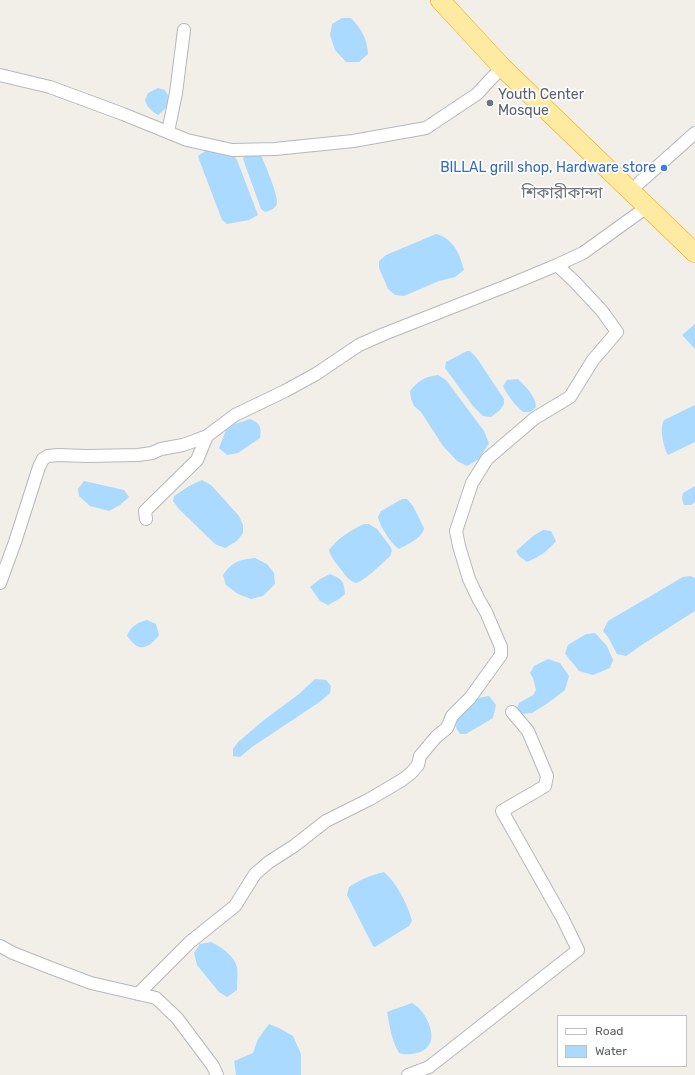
<!DOCTYPE html>
<html>
<head>
<meta charset="utf-8">
<style>
	body { margin:0 }
	#map { position:relative; width:695px; height:1075px; overflow:hidden; background:#f1efe8; font-family:Rubik,sans-serif }
	canvas { display:block }
	.legend { position:absolute; left:557px; top:1015px; width:130px; height:52px; box-sizing:border-box; background:#fff; border:1px solid #bfc1c3; margin:0; padding:5px 7px; list-style:none; font-size:12px; color:#5f6368 }
	.legend li { display:flex; align-items:center; gap:8px; height:20px }
	.legend b { width:20px; border:1px solid #bfc1c3 }
</style>
</head>
<body>
<div id="map">
<canvas width="695" height="1075"></canvas>
<ul class="legend">
<li><b style="height:5px;background:#fff"></b>Road</li>
<li><b style="height:11px;background:#aadaff"></b>Water</li>
</ul>
</div>
<script>
const ctx = document.querySelector('canvas').getContext('2d');
ctx.lineJoin = 'round';
function fillPath(path, color) {
  ctx.fillStyle = color;
  ctx.fill(path, 'evenodd');
}
function trace(path, color, width, dash) {
  ctx.strokeStyle = color;
  ctx.lineWidth = width;
  ctx.lineCap = dash ? 'butt' : 'round';
  ctx.setLineDash(dash || []);
  ctx.stroke(path);
}
function drawText(font, color, halo, rows, align = 'center') {
  ctx.font = font + ' Rubik,"Noto Sans Bengali",sans-serif';
  ctx.lineWidth = 3.5;
  ctx.setLineDash([]);
  ctx.textBaseline = 'middle';
  ctx.strokeStyle = halo;
  ctx.fillStyle = color;
  for (const [text, x, y, turn = 0] of rows) {
    ctx.save();
    ctx.translate(x, y);
    ctx.rotate((+turn || 0) * Math.PI / 180);
    ctx.textAlign = isNaN(turn) ? turn : align;
    if (halo) ctx.strokeText(text, 0, 0);
    ctx.fillText(text, 0, 0);
    ctx.restore();
  }
}
fillPath(new Path2D(`
	M 342,18 L 351,18 C 362,30 367,38 368,54 L 359,62 L 346,62 L 335,50 L 330,35 L 332,24 Z
	M 158,88 L 165,90 L 169,97 L 166,108 L 158,115 C 151,111 147,107 145,100 L 148,93 Z
	M 207,150 L 231,151 L 237,160 L 258,215 L 249,220 L 227,224 L 222,220 L 200,162 L 198,156 Z
	M 260,153 C 264,162 278,195 277,202 C 277,208 270,211 265,212 L 261,209 L 243,159 L 245,154 Z
	M 436,234 C 453,238 460,254 464,270 L 455,277 L 439,281 L 404,296 L 395,295 L 388,289 L 379,268 L 379,261 L 386,255 Z
	M 695,324 L 695,349 L 682,335 Z
	M 467,351 L 470,351 L 476,357 L 504,399 L 504,404 L 500,410 L 491,417 L 483,416 L 473,406 L 445,368 L 446,362 Z
	M 438,375 L 446,380 L 484,431 L 489,443 L 479,459 L 467,466 L 457,461 L 443,446 L 421,412 L 414,406 L 411,399 L 410,391 C 419,380 424,377 438,375 Z
	M 518,379 C 525,386 536,396 536,407 L 530,412 L 523,412 C 514,404 508,396 503,386 L 507,380 Z
	M 695,405 L 695,442 L 668,455 C 664,450 661,433 662,426 C 662,424 663,422 664,420 Z
	M 250,419 C 260,423 262,427 260,438 L 238,453 L 227,455 L 219,448 L 226,430 L 235,424 Z
	M 202,480 L 211,485 L 239,516 L 243,525 L 243,533 L 237,541 L 225,548 L 215,544 L 179,509 L 173,501 L 174,496 L 189,486 Z
	M 84,481 L 124,490 L 129,497 L 120,505 L 109,511 L 90,506 L 79,496 L 78,489 Z
	M 695,486 L 695,502 L 691,505 L 684,505 L 682,499 L 683,493 Z
	M 402,499 L 407,499 L 413,506 L 424,528 C 423,538 406,545 399,549 C 392,545 379,525 378,517 L 381,511 Z
	M 364,524 L 369,524 L 377,529 L 390,546 L 392,551 L 390,556 C 385,561 362,583 356,583 C 350,582 345,575 342,571 C 337,564 331,558 329,550 C 338,538 351,530 364,524 Z
	M 543,530 L 551,531 L 556,541 C 548,551 539,557 527,562 L 519,556 L 516,551 L 533,536 Z
	M 255,558 L 267,564 L 274,573 L 275,584 L 263,596 L 251,599 L 238,594 L 226,585 L 223,575 C 233,561 239,560 255,558 Z
	M 330,574 C 342,579 344,581 345,594 L 339,599 L 328,605 L 320,601 L 310,587 L 320,579 Z
	M 690,576 L 695,578 L 695,611 C 672,626 648,640 626,656 L 617,654 L 608,637 L 603,631 L 608,621 L 683,577 Z
	M 147,620 L 156,624 L 159,635 C 155,641 145,651 137,646 C 133,644 130,639 127,636 C 130,627 138,622 147,620 Z
	M 595,633 L 607,646 L 613,660 L 610,668 L 593,675 L 579,671 L 571,661 L 569,659 L 565,653 L 568,645 L 586,634 Z
	M 548,659 L 560,663 L 569,676 L 565,690 L 548,703 L 532,713 L 522,714 L 517,709 L 519,703 L 533,695 L 536,690 L 533,678 L 530,673 L 534,666 Z
	M 315,679 L 326,680 L 331,686 L 330,693 L 321,701 L 252,747 L 240,757 L 233,756 L 233,749 L 238,742 L 264,720 L 299,694 Z
	M 489,696 L 496,705 L 493,718 L 466,734 L 460,734 L 456,728 L 457,718 L 478,698 Z
	M 384,872 C 398,885 407,903 412,921 L 409,926 L 375,947 L 373,946 L 347,895 L 349,887 C 360,880 370,875 384,872 Z
	M 211,942 C 221,947 234,955 237,967 C 238,973 237,983 237,990 L 227,997 L 219,992 L 197,965 L 194,953 L 200,944 Z
	M 412,1003 C 423,1008 436,1031 430,1043 C 425,1054 409,1056 399,1053 C 391,1039 390,1027 387,1012 Z
	M 269,1024 L 279,1028 L 293,1036 L 301,1054 L 301,1075 L 236,1075 L 234,1061 L 253,1053 L 258,1039 Z`), '#aadaff');
const minor = new Path2D(`
	M 0,75 L 50,87 L 123,114 L 187,140 L 232,150 L 275,149 L 353,141 L 426,128 L 477,94 L 502,67
	M 168,132 L 176,93 L 184,30
	M 639,183 L 695,133
	M 146,519 L 145,511 L 197,460 L 207,436
	M 0,583 L 15,542 L 39,467 L 43,459 L 48,456 L 58,455 L 87,456 L 138,455 L 152,453 L 161,449 L 183,445 L 194,441 L 207,436 L 235,415 L 285,391 L 316,374 L 359,345 L 384,334 L 514,283 L 557,265 L 583,253 L 647,207
	M 0,946 L 13,953 L 51,968 L 91,983 L 156,998 L 177,1018 L 213,1066 L 217,1075
	M 138,994 L 190,942 L 235,906 L 255,874 L 269,862 L 294,846 L 326,821 L 370,799 L 402,780 L 411,773 L 418,765 L 420,756 L 436,737 L 447,728 L 452,716 L 470,698 L 501,655 L 501,647 L 486,612 L 479,600 L 469,579 L 459,546 L 456,531 L 472,483 L 487,459 L 535,418 L 570,397 L 593,360 L 617,332 L 602,311 L 575,282 L 557,265
	M 408,1075 L 429,1067 L 578,950 L 563,919 L 502,811 L 545,786 L 547,776 L 528,731 L 512,712`);
const trunk = new Path2D(`
	M 440,0 L 502,67 L 695,253`);
trace(minor, '#b5b8bc', 14);
trace(trunk, '#f9ab00', 20);
trace(minor, '#fff', 12);
trace(trunk, '#feeaa1', 19);
for (const [x, y, r, color] of [
	[490,103,4,"#6b7280"],
	[664,168,4,"#3f7fe0"]
]) {
  const dot = new Path2D();
  dot.arc(x, y, r, 0, 2 * Math.PI);
  ctx.fillStyle = color;
  ctx.fill(dot);
  trace(dot, '#fff', 1.5);
}
drawText('14px', '#5b616d', '#fff', [
	["Youth Center",498,95],
	["Mosque",498,111]
], 'left');
drawText('14px', '#366cbe', '#fff', [
	["BILLAL grill shop, Hardware store",656,168]
], 'right');
drawText('16px', '#70757a', '#fff', [
	["শিকারীকান্দা",562,193]
]);
</script>
</body>
</html>
